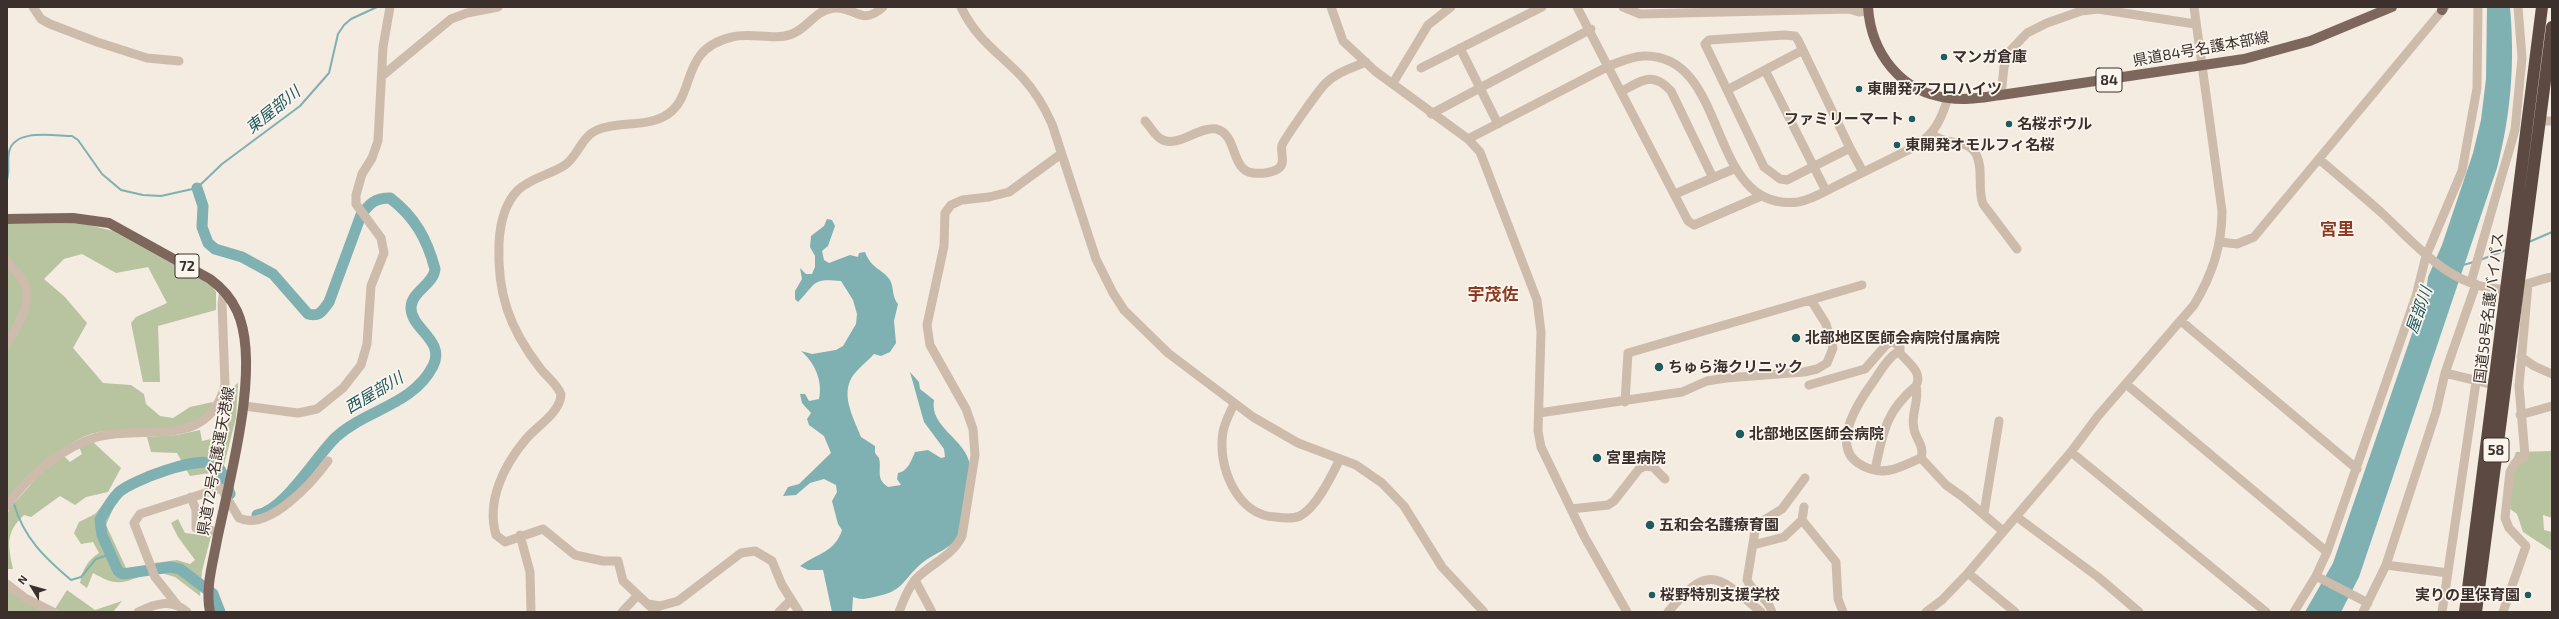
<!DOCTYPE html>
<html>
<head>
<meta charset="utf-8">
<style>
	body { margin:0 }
	#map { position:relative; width:2559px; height:619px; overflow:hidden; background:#f4ebe1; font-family:"Exo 2",sans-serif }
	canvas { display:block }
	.frame { position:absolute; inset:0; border:8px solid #3b302b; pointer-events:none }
	.north { position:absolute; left:12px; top:567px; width:40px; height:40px; -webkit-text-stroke:3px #fbf5ee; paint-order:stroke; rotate:307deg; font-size:11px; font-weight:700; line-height:16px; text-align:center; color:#3b302b }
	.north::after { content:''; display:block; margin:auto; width:14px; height:18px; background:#3b302b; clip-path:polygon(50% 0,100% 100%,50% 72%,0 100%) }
</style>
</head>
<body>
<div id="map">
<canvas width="2559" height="619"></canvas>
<div class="frame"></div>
<div class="north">N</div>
</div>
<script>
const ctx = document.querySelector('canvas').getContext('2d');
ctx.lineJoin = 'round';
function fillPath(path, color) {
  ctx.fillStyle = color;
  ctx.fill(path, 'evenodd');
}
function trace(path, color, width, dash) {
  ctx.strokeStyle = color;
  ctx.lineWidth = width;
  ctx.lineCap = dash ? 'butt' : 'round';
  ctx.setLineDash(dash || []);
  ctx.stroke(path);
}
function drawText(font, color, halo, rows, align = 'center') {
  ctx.font = font + ' "Exo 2","Noto Sans JP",sans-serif';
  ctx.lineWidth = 3.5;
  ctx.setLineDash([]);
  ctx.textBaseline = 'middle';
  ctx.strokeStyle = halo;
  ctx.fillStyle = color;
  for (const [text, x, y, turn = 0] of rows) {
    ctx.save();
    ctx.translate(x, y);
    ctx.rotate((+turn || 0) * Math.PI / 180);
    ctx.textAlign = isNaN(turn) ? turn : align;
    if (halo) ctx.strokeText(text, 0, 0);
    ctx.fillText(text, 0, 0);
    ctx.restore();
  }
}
fillPath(new Path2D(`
	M 81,223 L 113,231 L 211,285 L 216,292 L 216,310 L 158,326 L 160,382 L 143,382 L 131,323 L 136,317 L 167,303 L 148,267 L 116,273 L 82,254 L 64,259 L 44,279 L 65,297 L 87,323 L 73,348 L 103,383 L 131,385 L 144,394 L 146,404 L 160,416 L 173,418 L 190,407 L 213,402 C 201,441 121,424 91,434 C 58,445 32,477 7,500 L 7,349 L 18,334 L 29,309 L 25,278 L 7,255 L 7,224 Z
	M 7,266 L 23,287 L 24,304 L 7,338 Z
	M 238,383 L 236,418 L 219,484 L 210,473 L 190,476 L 177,453 L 151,452 L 147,437 L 177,435 L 200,430 L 202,441 L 225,436 L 230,415 L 232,388 Z
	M 93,442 L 121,468 L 108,492 L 86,497 L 75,505 L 60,496 L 31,517 L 24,515 C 5,533 8,544 13,569 L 7,569 L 7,514 L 10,508 L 39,475 L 64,456 L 70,462 L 82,454 L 79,447 Z
	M 2552,451 L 2552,518 L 2543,515 L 2544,530 L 2552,532 L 2552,551 L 2523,532 L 2517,514 L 2505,505 L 2506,479 L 2516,452 Z
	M 106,501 L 113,509 L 106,525 L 127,570 L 139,569 L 139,577 C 118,585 113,584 93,573 L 87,588 L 80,583 C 83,569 87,561 99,553 L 93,542 L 81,544 L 74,533 L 79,522 L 95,514 Z
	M 178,519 L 185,533 L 211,536 L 202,571 L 200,596 L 175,577 L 161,573 L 154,563 L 177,560 L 190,564 L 195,560 L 178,537 L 171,523 Z
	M 7,589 L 44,612 L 7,612 Z
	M 67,590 L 95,610 L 122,601 L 113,612 L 60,612 L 55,609 Z`), '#b8c4a0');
fillPath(new Path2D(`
	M 2487,7 L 2510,7 C 2515,63 2511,114 2497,168 L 2359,577 L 2341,612 L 2305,612 L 2333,563 L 2426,293 L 2428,277 L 2442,245 L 2473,153 L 2481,120 L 2486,79 Z
	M 827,219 L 832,220 L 835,226 L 828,246 L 822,251 L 824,260 L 829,263 L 850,255 L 858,257 L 859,253 L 865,252 C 872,270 883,269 890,280 C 894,288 892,297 898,304 L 894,321 L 896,343 L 890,352 L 881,356 L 874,354 C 867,362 854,371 850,381 C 842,399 855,421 861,437 L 875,446 L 875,453 L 879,458 C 882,471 875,478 888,487 L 901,485 L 897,479 L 898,473 C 908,471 911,461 915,452 L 928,450 L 941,458 L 945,457 L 944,449 L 924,422 L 910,372 L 919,382 L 920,389 L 934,400 C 929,428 967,439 970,466 C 972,478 962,521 959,536 C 951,549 934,553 922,563 C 901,581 905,591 874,597 C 866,599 861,600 853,597 L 852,612 L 832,612 L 823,570 L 808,570 L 800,566 C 818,553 835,552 842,530 L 838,524 L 832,501 L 837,492 L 836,485 L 824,479 L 810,483 L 796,495 L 783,496 L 788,487 L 799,484 L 831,453 L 824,436 L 809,425 L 807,419 L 811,413 L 802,403 L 800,394 L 805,394 L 809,401 L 819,399 C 823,381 815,363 801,351 L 812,354 L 836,350 L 843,346 L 856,324 L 857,314 L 853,300 L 841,281 C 811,278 817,283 798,302 L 795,299 L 795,291 L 802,279 L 800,268 L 806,274 L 812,274 L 815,267 L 815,256 L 810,247 L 811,236 L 824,226 Z`), '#7fb0b2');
trace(new Path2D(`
	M 7,180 C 10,169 7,161 9,152 C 14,128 54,136 72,136 L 78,140 L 102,174 L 121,190 L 143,195 L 161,196 L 197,188 L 222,164 L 300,106 L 329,73 L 338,34 L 344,25 L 351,19 L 377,7
	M 2529,242 L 2552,232
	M 2480,260 L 2506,250
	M 2463,265 L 2474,262
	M 14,504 C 24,538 44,557 71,580 L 81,577 L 96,559 L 111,554`), '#7fb0b2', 2);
trace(new Path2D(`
	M 197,188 L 203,206 L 202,227 L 208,243 L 215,249 L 242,257 L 273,274 L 308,314 C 320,317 322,311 329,302 L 361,215 C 370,203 375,198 390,198 C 415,217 427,239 435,269 C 434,284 412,291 411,307 C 410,329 446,340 433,366 C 413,405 367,409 336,437 C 316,456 285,510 257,515
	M 220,612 L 213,594 L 180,569 L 170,567 L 123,574 L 118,571 L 102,535 L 100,520 C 105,511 111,500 119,492 C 133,480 197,456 214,464 C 223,468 227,486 230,494`), '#7fb0b2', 11);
trace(new Path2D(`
	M 33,7 L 41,19 L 50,24 L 97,42 L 147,58 L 179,61
	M 961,7 C 976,39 998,52 1022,77 C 1035,91 1044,106 1052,124 L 1096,259 L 1113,293 L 1124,310 L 1168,353 L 1253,417 L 1298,443 L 1356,465 L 1382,483 L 1404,506 L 1442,567 L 1484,612
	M 1331,7 L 1343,41 L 1375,71 L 1468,139 L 1480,152 L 1537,300 L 1541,332 L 1538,431 L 1541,447 L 1584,536 L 1627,612
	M 1577,7 L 1688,221 L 1694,225 L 1761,196
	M 1623,7 L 1640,14 L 1849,9 L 1859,12 L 1868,11
	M 1784,35 L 1795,36 L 1798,40 L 1850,148 L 1787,180 L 1780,179 L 1764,167 L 1705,44 L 1709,40 Z
	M 1460,48 L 1498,124
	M 1421,68 L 1542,7
	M 1765,70 L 1826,191
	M 382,76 L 451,19 L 467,13 L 498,7
	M 1393,83 L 1428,25 L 1451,7
	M 1727,90 L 1803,50
	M 1622,91 C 1643,80 1653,71 1671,91 L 1713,178
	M 2001,95 L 2004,67 L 2009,52 L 2027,33 L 2047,23 L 2081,11 L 2098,9 L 2195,24
	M 1431,114 L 1591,29
	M 1145,121 C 1150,126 1155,136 1161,139 C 1177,149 1199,126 1216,129 C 1238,134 1230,170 1253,173 C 1261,174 1273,173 1279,168 C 1286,163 1280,152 1282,145 C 1286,137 1319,89 1326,83 C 1337,72 1352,68 1366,62
	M 2541,121 L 2552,121
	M 1932,134 C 1944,146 1968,138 1976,154 C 1984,169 1977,188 1983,204 L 2017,249
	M 1468,139 L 1609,66 C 1620,62 1632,56 1644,56 C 1731,54 1705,213 1798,202 C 1812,200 1827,190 1840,184 C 1865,171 1891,159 1916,146 C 1935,133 1941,120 1948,98
	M 1850,148 L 1863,172
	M 2319,159 C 2341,178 2363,196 2384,215 C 2417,246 2450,286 2499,289 C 2518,290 2534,280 2552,277
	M 1675,194 L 1736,168
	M 2220,242 L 2237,244 L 2254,237 L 2445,7
	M 7,261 C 13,268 24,279 26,288 C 31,307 17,328 7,343
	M 2471,282 L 2515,130 L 2522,58 L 2518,7
	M 2181,321 L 2357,469
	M 2521,357 L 2534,366 L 2552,374
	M 2445,373 L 2495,385
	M 2126,384 L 2327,552
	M 1809,385 L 1865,369 L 1886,345 L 1892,341 L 1900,347 L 1900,353
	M 1625,402 L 1628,353 L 1862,285
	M 1234,404 C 1230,413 1225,421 1223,432 C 1217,466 1237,516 1276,517 C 1283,518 1293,519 1300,516 C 1317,507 1332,475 1340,459
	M 244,406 L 298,413 L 317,409 L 343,388 L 361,365 L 367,344 L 371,286 L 384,253 L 381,238 L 356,204 L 356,195 L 362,174 L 372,158 L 378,141 L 383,47 L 390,7
	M 1539,413 L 1682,392 L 1707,381 L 1726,378 L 1804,372 L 1817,369 L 1827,363 L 1833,348 L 1826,324 L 1811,300
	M 2520,415 L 2552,406
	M 2071,452 L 2266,612
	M 1921,458 C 1911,462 1900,468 1890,470 C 1881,472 1871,470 1863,466 C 1828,449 1857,404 1873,382 C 1880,372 1886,360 1896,353 L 1900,353 C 1909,364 1923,372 1916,386 C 1920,401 1910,414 1914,429 C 1916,440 1925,446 1921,458 L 1946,485 L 1963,497 L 2003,531
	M 1875,470 C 1883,433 1885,412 1916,386
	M 191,497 L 196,510 L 196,528 L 219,532
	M 7,506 C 27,476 63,447 97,437 C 146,424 208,451 225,385 L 222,303 L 224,291
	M 1804,507 L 1802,520 L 1836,562 L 1838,599 L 1843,612
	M 1571,509 L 1608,505 L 1614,501 L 1639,469 L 1645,466 L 1653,467 L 1665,479
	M 1984,513 L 1999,421
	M 2017,517 L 2098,577 L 2139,612
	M 520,535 L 530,572 L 531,612
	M 1753,545 L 1784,537 L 1802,520
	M 2386,565 L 2448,573
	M 1968,573 L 2015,612
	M 2316,576 L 2368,603
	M 915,580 L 932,612
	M 7,584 L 25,598 L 53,612
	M 648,604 L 660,606 L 678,601 L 741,553 L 755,551 L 772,561 L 782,585 L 799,612
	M 178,606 L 155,577 L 134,523 L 140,514 L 221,488 L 239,518 C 268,532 313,482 328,461
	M 138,612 C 155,604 171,598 187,612
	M 622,612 L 637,596
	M 656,612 L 623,581 L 618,561 L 603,561 L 575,555 L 543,529 L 505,542 L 496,535 C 486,501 504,465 526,439 C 537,426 561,412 561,394 C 556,383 547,377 540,368 C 509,328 497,293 499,243 C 500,224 504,204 518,190 C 532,177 550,175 565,165 C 578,156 581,137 597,130 C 617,121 643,127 663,117 C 699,99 676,50 732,37 C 751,32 774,41 792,34 C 808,28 815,10 834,8 C 855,6 861,27 883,7
	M 779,612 L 791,600
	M 899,612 C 903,601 907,591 914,581 C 929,564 952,557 962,536 L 975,455 L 973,429 L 966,409 L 930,345 L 927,325 L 944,246 L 945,213 L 951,205 L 962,200 L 989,197 L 1009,192 L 1061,154
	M 1668,612 C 1709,563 1717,575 1761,612
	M 1772,612 C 1767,596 1753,594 1747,580 L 1756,525 L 1782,509 L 1805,478
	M 1926,612 L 1942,600 L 1968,573 L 2071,452 L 2098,416 L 2194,305 C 2212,275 2222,246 2222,211 L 2194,7
	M 2294,612 L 2316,576 L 2327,552 L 2416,296 L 2426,256 L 2462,171 L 2477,88 L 2478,7
	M 2363,612 L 2386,565 L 2436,412 L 2445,373 L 2476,284
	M 2442,612 L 2476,382
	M 2503,612 L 2526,546 L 2509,528 L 2505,518 L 2510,472 L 2515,463 L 2525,456 L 2519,386 L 2528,284`), '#cdbbac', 9);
trace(new Path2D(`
	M 1868,7 C 1871,53 1901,93 1949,98 C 1966,101 1984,97 2001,95 L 2244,59 L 2310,41 L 2392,7
	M 2442,10 L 2443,7
	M 7,219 L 73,218 L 109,223 L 210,279 C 221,287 231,298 237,311 C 262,365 229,481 217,540 C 213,563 205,588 210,612`), '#7d675c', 10);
trace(new Path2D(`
	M 2465,612 L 2542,7
	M 2476,612 L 2552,27`), '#5c4a42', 12);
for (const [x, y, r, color] of [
	[1944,57,4,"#1f5a5e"],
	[1859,89,4,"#1f5a5e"],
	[1912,119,4,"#1f5a5e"],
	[2009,124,4,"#1f5a5e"],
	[1897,145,4,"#1f5a5e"],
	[1796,338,5,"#1f5a5e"],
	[1659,367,5,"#1f5a5e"],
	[1740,434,5,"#1f5a5e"],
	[1597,458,5,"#1f5a5e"],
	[1650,525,5,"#1f5a5e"],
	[1652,595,4,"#1f5a5e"],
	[2528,595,4,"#1f5a5e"]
]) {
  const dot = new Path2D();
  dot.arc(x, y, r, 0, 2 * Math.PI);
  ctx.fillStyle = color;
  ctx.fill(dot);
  trace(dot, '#fbf5ee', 1.5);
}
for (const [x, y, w] of [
	[2109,80,26],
	[187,266,24],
	[2496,450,26]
]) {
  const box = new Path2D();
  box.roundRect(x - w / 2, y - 12, w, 24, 3);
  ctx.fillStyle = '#fbf5ee';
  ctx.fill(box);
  trace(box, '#3b302b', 1);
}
drawText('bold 14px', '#3b302b', null, [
	["84",2109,80],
	["72",187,266],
	["58",2496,450]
]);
drawText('15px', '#3b302b', '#fbf5ee', [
	["県道84号名護本部線",2201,49,-10],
	["国道58号名護バイパス",2489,308,-83],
	["県道72号名護運天港線",216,461,-80]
]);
drawText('bold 15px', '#3b302b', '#fbf5ee', [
	["マンガ倉庫",1952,57],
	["東開発アフロハイツ",1867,89],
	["ファミリーマート",1904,119,"right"],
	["名桜ボウル",2017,124],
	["東開発オモルフィ名桜",1905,145],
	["北部地区医師会病院付属病院",1805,338],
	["ちゅら海クリニック",1668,367],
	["北部地区医師会病院",1749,434],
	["宮里病院",1606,458],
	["五和会名護療育園",1659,525],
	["桜野特別支援学校",1660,595],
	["実りの里保育園",2520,595,"right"]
], 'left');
drawText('italic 16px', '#1f5a5e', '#fbf5ee', [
	["東屋部川",273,110,-39],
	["屋部川",2419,310,-71],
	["西屋部川",374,393,-31]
]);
drawText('bold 17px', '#8c3b22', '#fbf5ee', [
	["宮里",2337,229],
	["宇茂佐",1493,294]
]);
</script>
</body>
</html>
